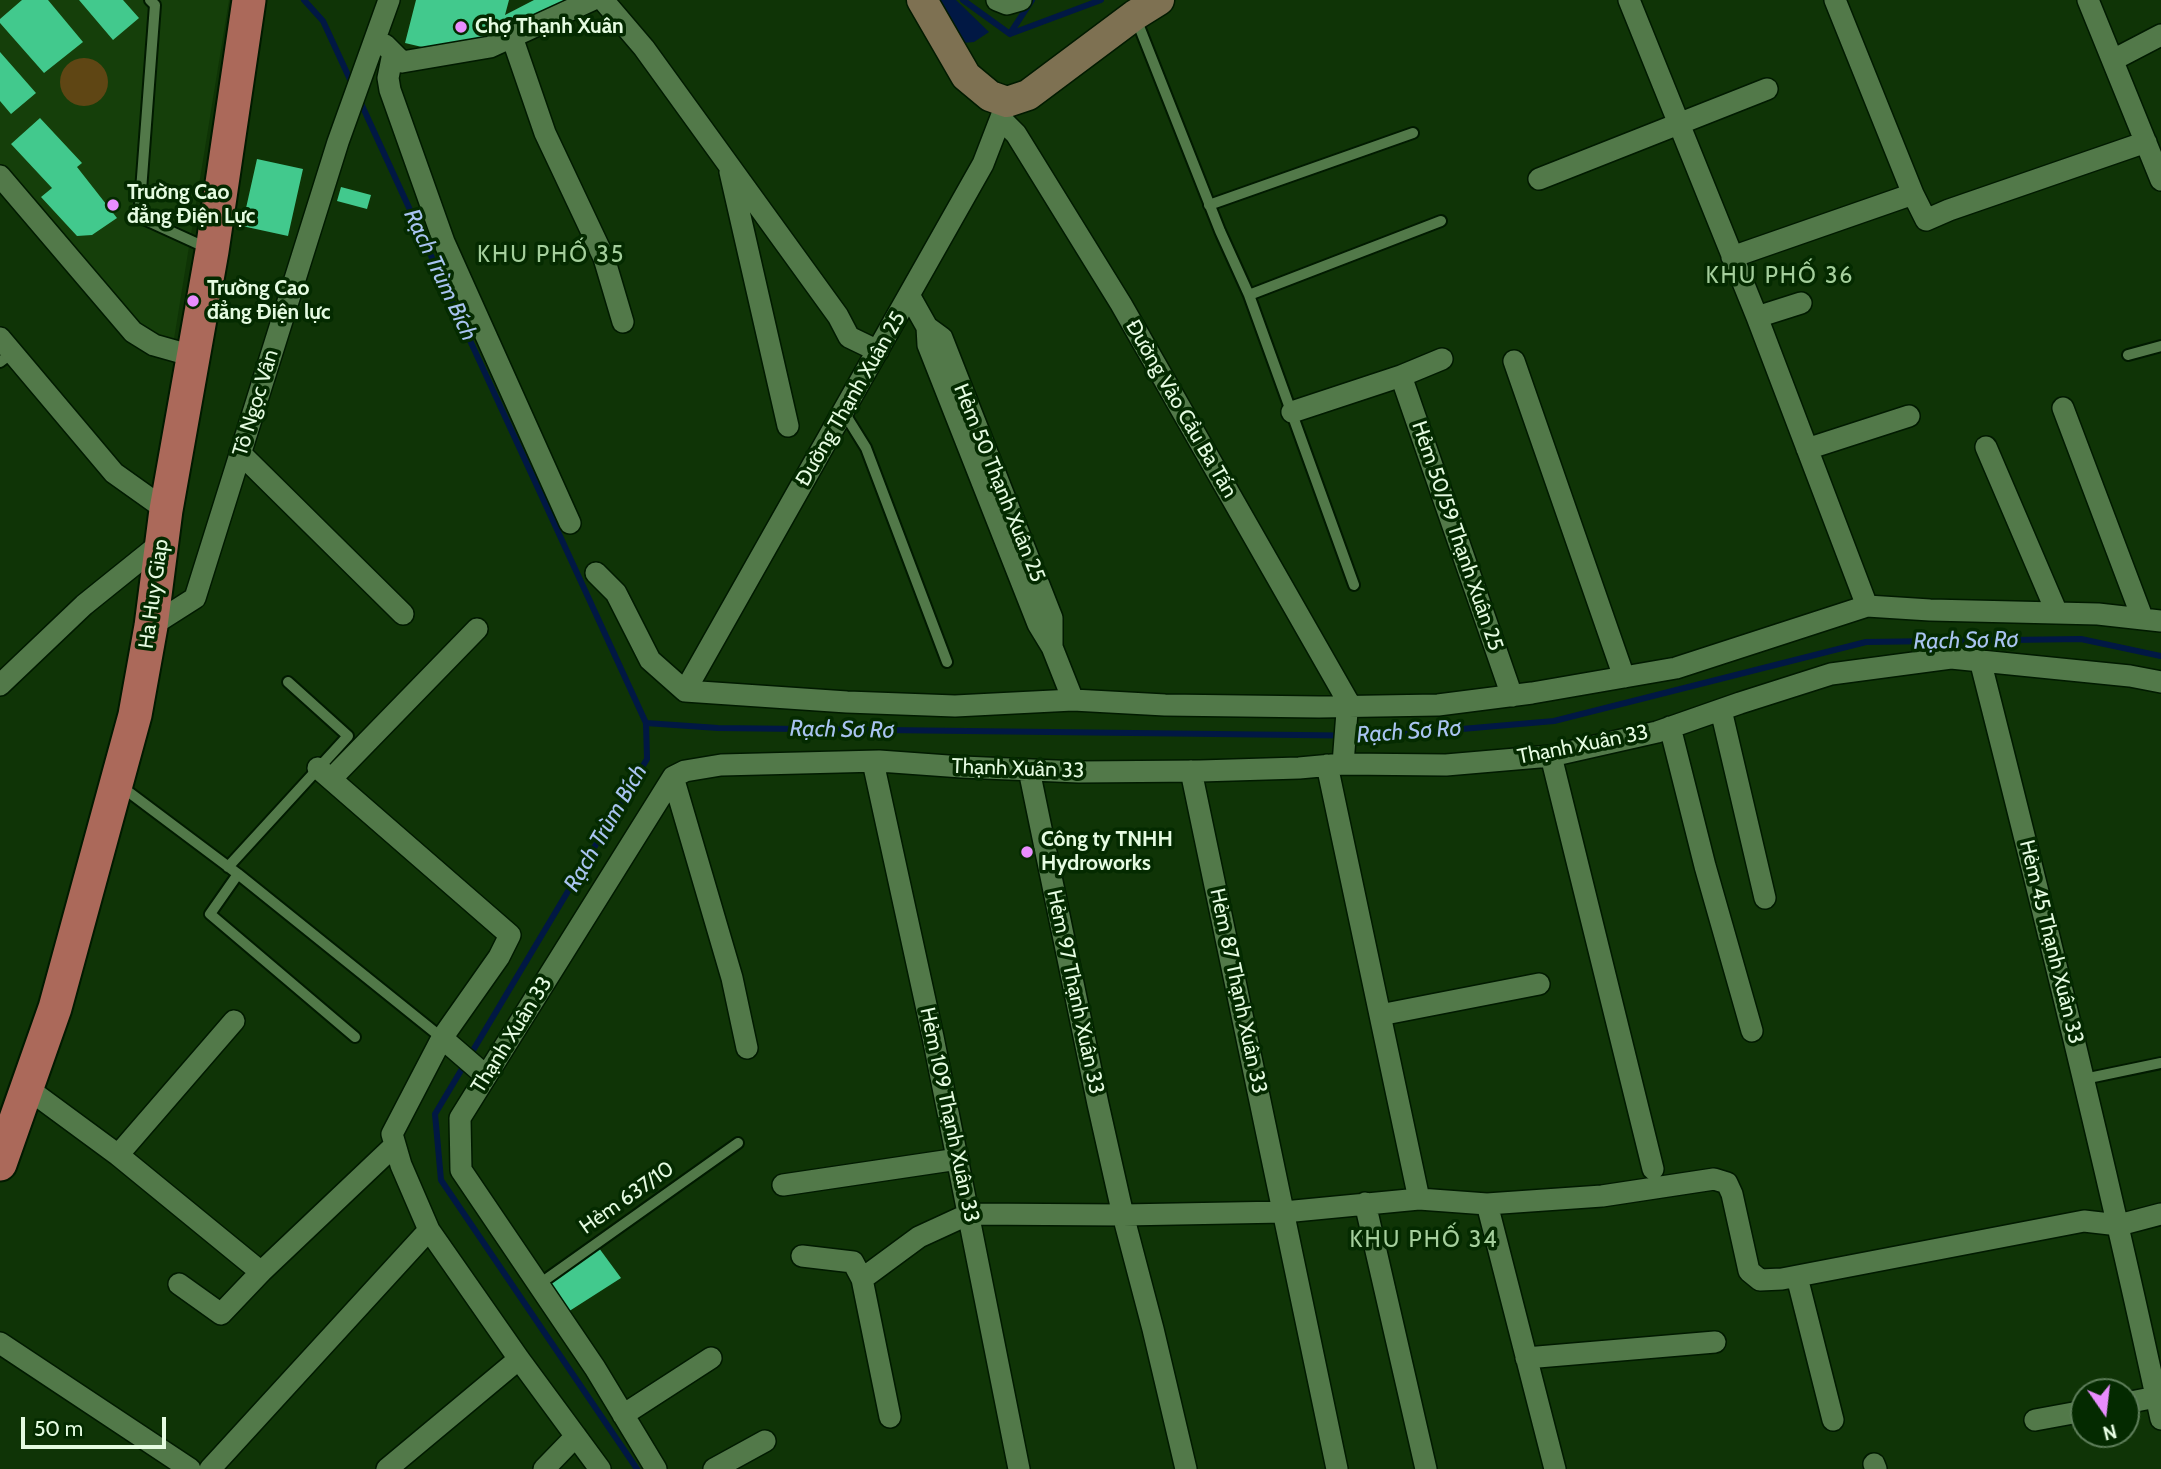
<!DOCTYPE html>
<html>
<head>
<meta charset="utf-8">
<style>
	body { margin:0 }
	#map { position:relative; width:2161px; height:1469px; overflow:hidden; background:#0f3406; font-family:Cabin,sans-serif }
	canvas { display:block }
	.north { position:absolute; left:2070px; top:1378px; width:70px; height:70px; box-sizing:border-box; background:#042a00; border:2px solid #5e7e5a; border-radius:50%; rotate:166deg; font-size:19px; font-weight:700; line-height:28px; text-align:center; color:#e5fbe1 }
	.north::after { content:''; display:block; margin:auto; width:24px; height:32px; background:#e98dfe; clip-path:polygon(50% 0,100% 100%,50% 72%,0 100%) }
	.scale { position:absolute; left:21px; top:1417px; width:145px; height:32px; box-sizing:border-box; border:4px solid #e5fbe1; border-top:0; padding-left:9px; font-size:21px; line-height:24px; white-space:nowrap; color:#e5fbe1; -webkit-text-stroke:5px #042a00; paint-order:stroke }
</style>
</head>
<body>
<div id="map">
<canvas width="2161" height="1469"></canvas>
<div class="north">N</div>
<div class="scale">50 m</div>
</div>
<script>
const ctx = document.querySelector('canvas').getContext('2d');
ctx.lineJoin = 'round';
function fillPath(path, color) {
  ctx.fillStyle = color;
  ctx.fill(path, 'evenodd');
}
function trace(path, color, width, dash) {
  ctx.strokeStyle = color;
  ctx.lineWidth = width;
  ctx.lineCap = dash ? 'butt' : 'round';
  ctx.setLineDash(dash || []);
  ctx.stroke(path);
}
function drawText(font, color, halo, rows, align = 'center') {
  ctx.font = font + ' Cabin,sans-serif';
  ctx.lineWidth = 7;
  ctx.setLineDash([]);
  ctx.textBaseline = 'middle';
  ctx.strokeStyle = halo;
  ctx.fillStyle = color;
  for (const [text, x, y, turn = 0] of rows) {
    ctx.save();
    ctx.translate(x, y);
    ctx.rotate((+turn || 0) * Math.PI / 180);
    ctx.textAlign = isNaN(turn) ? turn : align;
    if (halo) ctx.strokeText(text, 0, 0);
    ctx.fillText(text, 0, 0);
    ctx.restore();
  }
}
fillPath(new Path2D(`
	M 0,0 L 229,0 L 174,339 L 145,339 L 0,169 Z`), '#153f0a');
fillPath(new Path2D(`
	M60 82a24 24 0 1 1 48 0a24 24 0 1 1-48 0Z`), '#5f4614');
fillPath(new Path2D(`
	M 926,0 L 956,0 L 989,32 L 974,42 L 963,43 Z`), '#011844');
trace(new Path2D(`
	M 304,0 L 323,21 L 353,86
	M 963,0 L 1010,34
	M 1011,32 L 1032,0
	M 1010,34 L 1101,0
	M 359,99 L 646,723 L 647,759 L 435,1114 L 441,1180 L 637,1469
	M 646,723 L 718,728 L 1381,736 L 1554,721 L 1866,642 L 2081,639 L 2161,656`), '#011844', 6);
fillPath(new Path2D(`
	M 22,0 L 48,0 L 83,42 L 44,73 L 0,23 L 0,19 Z
	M 79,0 L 123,0 L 139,18 L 113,40 Z
	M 416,0 L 509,0 L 505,15 L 534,0 L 567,0 L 489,39 L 439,51 L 405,43 Z
	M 0,52 L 36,93 L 11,114 L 0,101 Z
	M 40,118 L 82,163 L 77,167 L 117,218 L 92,235 L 77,236 L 41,197 L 52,188 L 11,144 Z
	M 257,159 L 303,169 L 288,236 L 242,226 Z
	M 341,187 L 371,195 L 367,209 L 337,201 Z
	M 596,1244 L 621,1278 L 560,1317 L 538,1285 Z`), '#42c98d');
const lane = new Path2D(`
	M 150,0 L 155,5 L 139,217 L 207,248
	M 1135,16 L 1220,231 L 1249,295 L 1354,585
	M 1209,205 L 1413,133
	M 1249,295 L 1441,221
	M 2128,355 L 2161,346
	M 0,362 L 12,353
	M 843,411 L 866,448 L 947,662
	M 122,787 L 238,874 L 442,1038
	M 228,867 L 348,736 L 288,682
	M 238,874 L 210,914 L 355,1037
	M 2084,1079 L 2161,1063
	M 538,1285 L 738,1143`);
const street = new Path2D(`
	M 603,0 L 644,48 L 838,316 L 849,337 L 878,351
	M 997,0 L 1007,4 L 1021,0
	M 1629,0 L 1757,317 L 1867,606
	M 1835,0 L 1913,194 L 1926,220 L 1949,210 L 2146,142
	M 2088,0 L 2161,180
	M 512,37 L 545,133 L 604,258 L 623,322
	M 385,45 L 402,62 L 490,47 L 592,0
	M 393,53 L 388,78 L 390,90 L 444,242 L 570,523
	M 2113,60 L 2161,35
	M 1001,119 L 1016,134 L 1121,304 L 1350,705 L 1347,712 L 1343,764
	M 730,172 L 788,426
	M 0,176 L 133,332 L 154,345 L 193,356
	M 1539,179 L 1767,89
	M 1732,257 L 1913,194
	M 909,295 L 927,327 L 942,338 L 1052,618 L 1052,647 L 1038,624 L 928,345 L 927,327
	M 1757,317 L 1801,303
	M 0,338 L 114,473 L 166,510
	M 1514,361 L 1624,677
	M 1401,376 L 1512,696
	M 2063,408 L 2142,617
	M 1292,412 L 1401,376 L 1442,359
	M 1986,447 L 2057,613
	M 1807,449 L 1909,416
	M 240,453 L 403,614
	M 596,573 L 616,593 L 650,660 L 685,691 L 847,702 L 955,706 L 1073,700 L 1165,705 L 1319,707 L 1438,705 L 1532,693 L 1676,668 L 1867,606 L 1930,610 L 2098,614 L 2161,621
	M 151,626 L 195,598 L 338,142 L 389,0
	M 1052,647 L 1073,700
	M 1980,660 C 2044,912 2106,1164 2161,1419
	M 0,685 L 84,605 L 161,543
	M 685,691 L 983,164 L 1005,107
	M 1721,710 L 1765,898
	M 1670,727 L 1705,866 L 1752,1031
	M 1551,756 L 1653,1169
	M 873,762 L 933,1037 L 1019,1469
	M 1327,765 L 1419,1199 L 1487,1204 L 1602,1196 L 1714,1179 L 1727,1183 L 1732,1194 L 1749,1271 L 1760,1280 L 1782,1279 L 2084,1221 L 2119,1225 L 2161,1214
	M 318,768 L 510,935 L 499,957 L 442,1038 L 392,1134 L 401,1165 L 429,1230 L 519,1359 L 600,1469
	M 1029,770 L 1098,1104 L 1123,1215 L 1153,1329 L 1186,1469
	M 1191,771 L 1337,1469
	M 673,777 L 732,978 L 747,1048
	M 331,779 L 477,629
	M 1380,1015 L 1539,984
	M 442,1038 L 486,1076
	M 27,1088 L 118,1155 L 261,1272 L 221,1314 L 179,1284
	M 118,1155 L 234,1021
	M 783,1185 L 958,1159
	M 1365,1203 L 1426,1469
	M 1487,1204 L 1555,1469
	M 802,1256 L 853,1262 L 862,1279
	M 261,1272 L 395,1145
	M 1797,1277 L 1833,1420
	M 0,1343 L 190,1469
	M 1526,1358 L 1715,1342
	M 2126,1403 L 2156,1397
	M 623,1415 L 711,1358
	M 890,1417 L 862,1279 L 919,1237 L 969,1214 L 1123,1215 L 1284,1212 L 1419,1199
	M 2035,1420 L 2084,1411
	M 1874,1464 L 1876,1469
	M 210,1469 L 429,1230
	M 387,1469 L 519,1359
	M 544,1469 L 576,1436
	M 656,1469 L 595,1368 L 461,1170 L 460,1118 L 673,777 L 685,771 L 721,765 L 879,761 L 962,767 L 1079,772 L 1200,771 L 1299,768 L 1343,764 L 1446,765 L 1551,756 L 1657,732 L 1740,703 L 1831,674 L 1951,658 L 2130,676 L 2161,682
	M 714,1469 L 765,1441`);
const secondary = new Path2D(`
	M 922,0 L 966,76 L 990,96 L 1007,102 L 1028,95 L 1135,15 L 1159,0`);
const primary = new Path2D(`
	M 0,1164 L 55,1008 L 135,715 L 151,626 L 166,510 L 212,251 L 249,0`);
trace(lane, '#011a00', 14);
trace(street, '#011a00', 24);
trace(secondary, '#011a00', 33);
trace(primary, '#011a00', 37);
trace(lane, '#527949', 10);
trace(street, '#527949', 21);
trace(secondary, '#7e7152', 30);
trace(primary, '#ab695a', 33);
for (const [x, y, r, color] of [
	[461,27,7,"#e98dfe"],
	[113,205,7,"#e98dfe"],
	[193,301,7,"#e98dfe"],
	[1027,852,7,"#e98dfe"]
]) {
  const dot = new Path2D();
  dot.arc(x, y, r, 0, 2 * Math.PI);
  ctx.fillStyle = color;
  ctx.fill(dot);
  trace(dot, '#042a00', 2.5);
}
drawText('bold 21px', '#e5fbe1', '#042a00', [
	["Chợ Thạnh Xuân",475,27],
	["Trường Cao",127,193],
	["đẳng Điện Lực",127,217],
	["Trường Cao",207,289],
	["đẳng Điện lực",207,313],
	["Công ty TNHH",1041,840],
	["Hydroworks",1041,864]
], 'left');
drawText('21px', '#e5fbe1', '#042a00', [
	["Đường Thạnh Xuân 25",851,399,-60],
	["Tô Ngọc Vân",256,403,-73],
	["Đường Vào Cầu Ba Tấn",1181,409,60],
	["Hẻm 50 Thạnh Xuân 25",999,483,68],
	["Hẻm 50/59 Thạnh Xuân 25",1457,536,71],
	["Ha Huy Giap",154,594,-82],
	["Thạnh Xuân 33",1583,745,-11],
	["Thạnh Xuân 33",1018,769,2],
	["Hẻm 45 Thạnh Xuân 33",2051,942,76],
	["Hẻm 87 Thạnh Xuân 33",1238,991,78],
	["Hẻm 97 Thạnh Xuân 33",1075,992,78],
	["Thạnh Xuân 33",512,1035,-58],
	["Hẻm 109 Thạnh Xuân 33",949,1115,78],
	["Hẻm 637/10",627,1198,-35]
]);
ctx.letterSpacing = '2px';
drawText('23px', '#a5cf9c', '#042a00', [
	["KHU PHỐ 35",551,255],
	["KHU PHỐ 36",1780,276],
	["KHU PHỐ 34",1424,1240]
]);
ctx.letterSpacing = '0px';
drawText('italic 23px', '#a9c4f1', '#042a00', [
	["Rạch Trùm Bích",440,275,65],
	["Rạch Sơ Rơ",1966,641,-1],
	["Rạch Sơ Rơ",842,730,1],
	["Rạch Sơ Rơ",1409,732,-4],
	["Rạch Trùm Bích",606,828,-60]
]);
</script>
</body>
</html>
